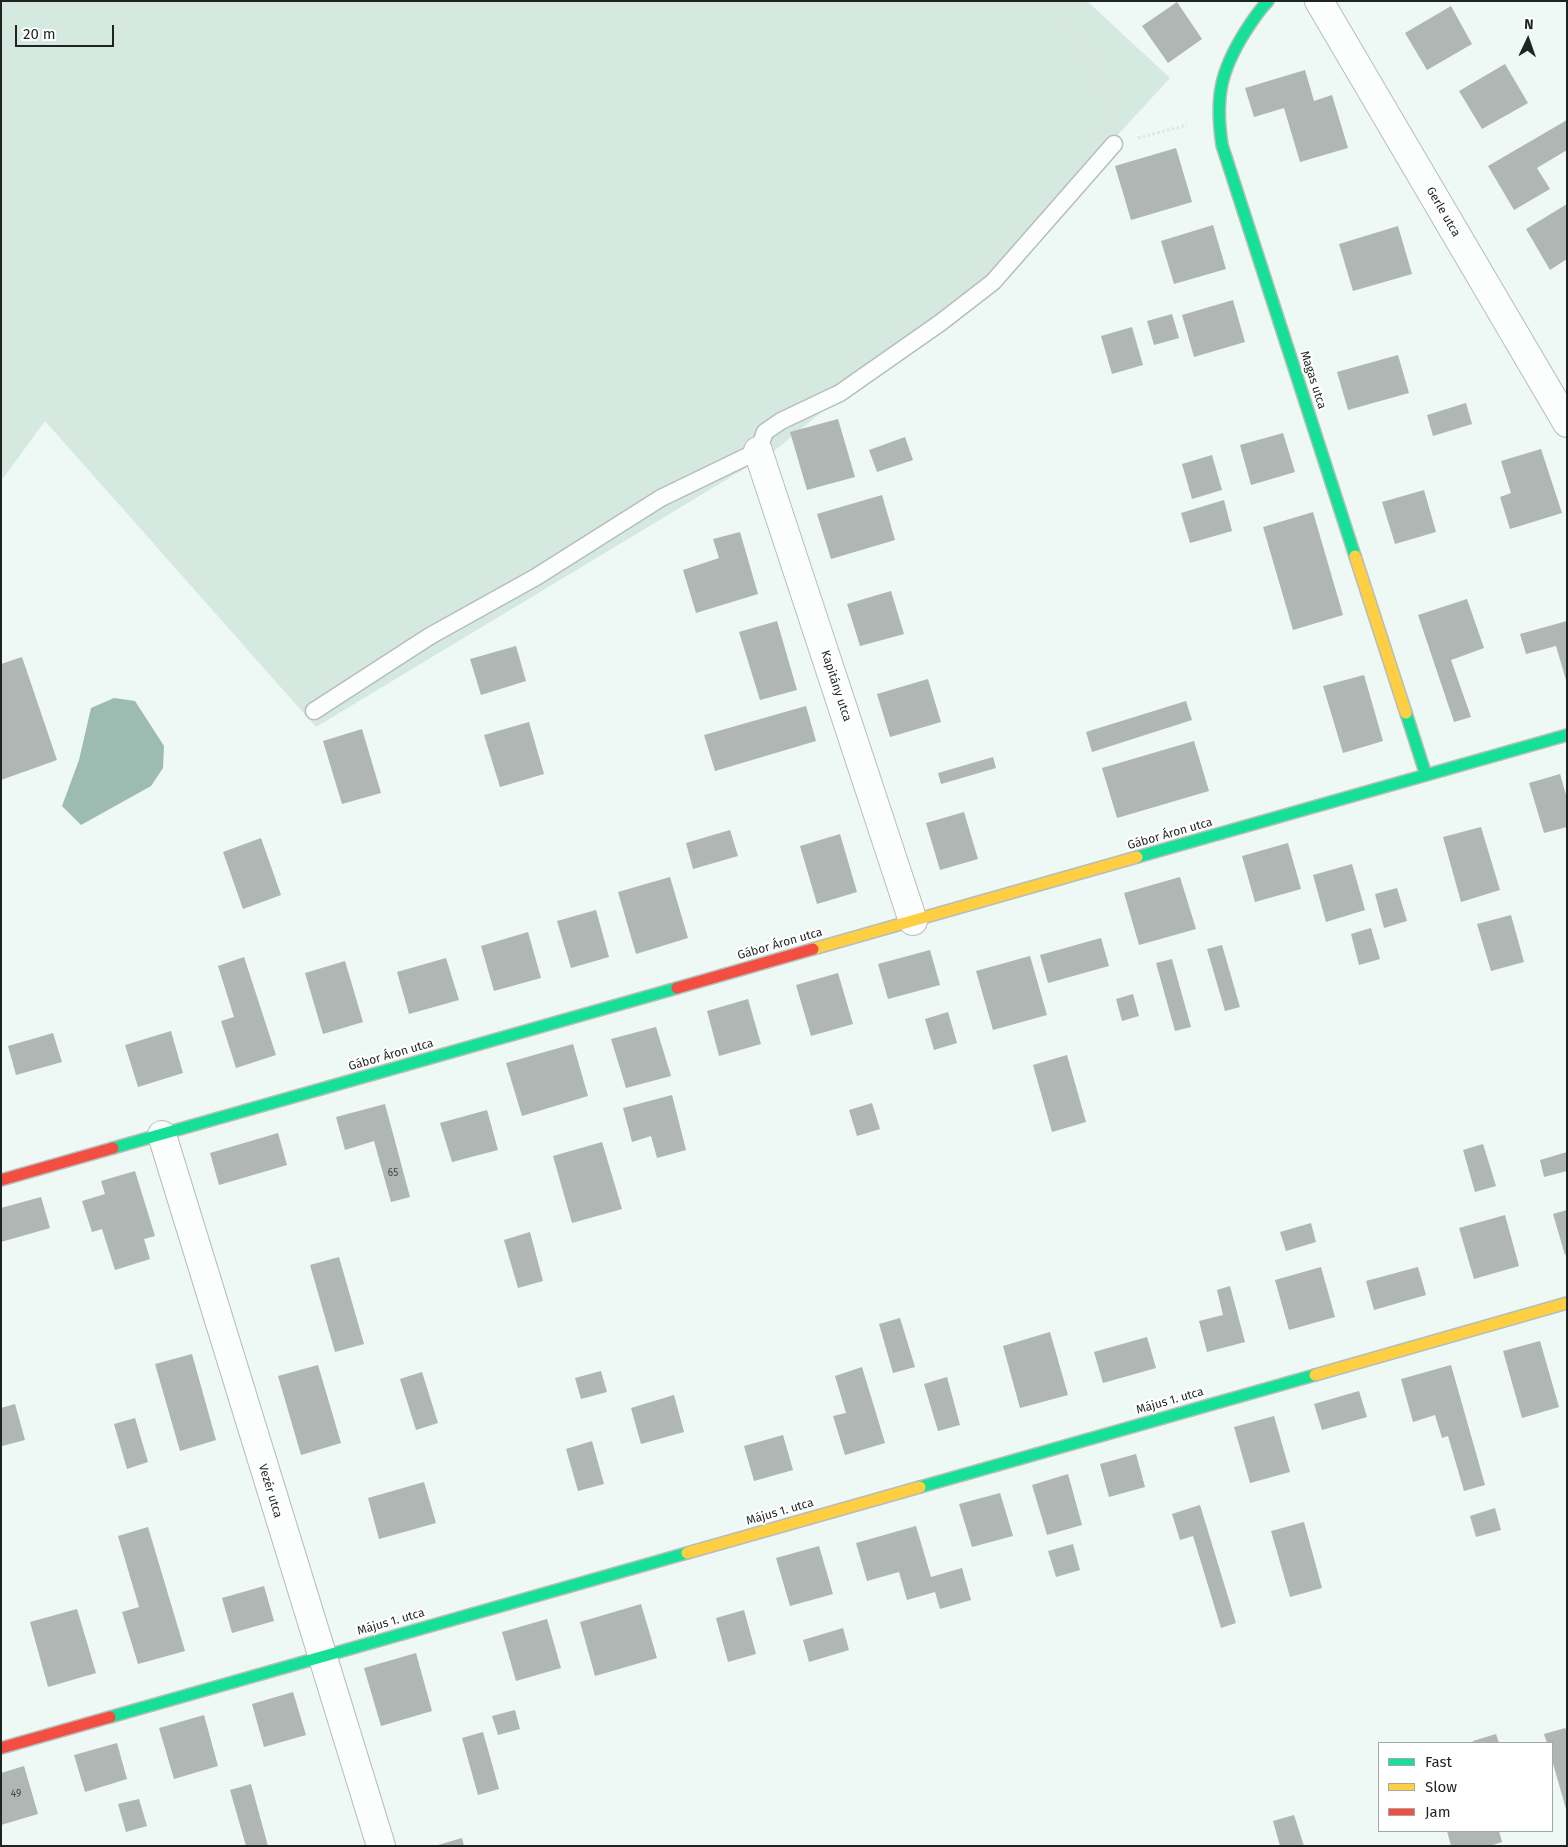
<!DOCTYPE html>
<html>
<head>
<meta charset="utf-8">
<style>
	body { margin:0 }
	#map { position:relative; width:1568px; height:1847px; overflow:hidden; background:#eef8f4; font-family:"Fira Sans",sans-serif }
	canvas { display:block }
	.frame { position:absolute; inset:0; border:2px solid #1e2422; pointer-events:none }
	.legend { position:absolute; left:1378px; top:1742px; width:175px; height:90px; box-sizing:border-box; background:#fff; border:1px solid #a5a7a7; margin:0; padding:6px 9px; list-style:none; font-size:15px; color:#1e2422 }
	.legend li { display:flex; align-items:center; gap:10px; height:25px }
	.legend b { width:25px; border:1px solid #a5a7a7 }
	.north { position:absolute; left:1503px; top:15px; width:50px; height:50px; -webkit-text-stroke:4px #fff; paint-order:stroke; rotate:3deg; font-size:14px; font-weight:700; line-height:20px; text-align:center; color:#1e2422 }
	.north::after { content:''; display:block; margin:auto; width:18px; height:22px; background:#1e2422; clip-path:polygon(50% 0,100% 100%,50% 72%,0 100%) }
	.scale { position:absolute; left:15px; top:25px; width:99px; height:22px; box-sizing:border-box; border:2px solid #1e2422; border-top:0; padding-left:6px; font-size:15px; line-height:18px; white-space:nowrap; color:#1e2422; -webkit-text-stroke:4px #fff; paint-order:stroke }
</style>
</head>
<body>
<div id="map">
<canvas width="1568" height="1847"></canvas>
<div class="frame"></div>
<ul class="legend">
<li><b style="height:6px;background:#16e098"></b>Fast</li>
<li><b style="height:6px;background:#ffcf43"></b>Slow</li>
<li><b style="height:6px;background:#f24e42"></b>Jam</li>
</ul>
<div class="north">N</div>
<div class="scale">20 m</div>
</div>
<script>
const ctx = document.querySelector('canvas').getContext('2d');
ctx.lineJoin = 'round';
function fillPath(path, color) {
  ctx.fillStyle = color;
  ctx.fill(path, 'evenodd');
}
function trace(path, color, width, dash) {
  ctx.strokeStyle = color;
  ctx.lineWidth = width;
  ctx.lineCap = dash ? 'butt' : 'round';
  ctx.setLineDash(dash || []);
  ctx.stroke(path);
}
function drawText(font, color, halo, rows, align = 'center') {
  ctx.font = font + ' "Fira Sans",sans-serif';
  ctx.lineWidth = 4.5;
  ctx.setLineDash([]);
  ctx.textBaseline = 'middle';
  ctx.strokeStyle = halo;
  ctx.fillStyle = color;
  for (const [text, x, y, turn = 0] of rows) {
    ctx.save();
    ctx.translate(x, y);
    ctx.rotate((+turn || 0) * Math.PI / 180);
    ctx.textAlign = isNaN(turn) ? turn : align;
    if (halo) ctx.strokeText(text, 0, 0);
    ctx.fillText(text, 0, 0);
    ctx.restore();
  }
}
fillPath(new Path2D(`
	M 1,1 L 1087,1 L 1170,78 L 987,277 L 774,451 L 316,727 L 45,421 L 1,481 Z`), '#d5e9e1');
fillPath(new Path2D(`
	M 114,698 L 135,701 L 164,746 L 163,768 L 151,786 L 81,825 L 62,806 L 79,760 L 91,708 Z`), '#9ebbb1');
fillPath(new Path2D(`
	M 1177,2 L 1202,39 L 1168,63 L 1142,26 Z
	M 1451,6 L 1472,44 L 1427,70 L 1405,33 Z
	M 1505,64 L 1528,103 L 1482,129 L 1459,91 Z
	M 1305,70 L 1314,101 L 1332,95 L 1348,148 L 1300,162 L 1284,108 L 1254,117 L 1245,88 Z
	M 1567,120 L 1567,150 L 1537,168 L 1550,189 L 1514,210 L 1488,166 Z
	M 1176,148 L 1192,202 L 1131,220 L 1115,166 Z
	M 1567,204 L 1567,259 L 1550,270 L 1526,229 Z
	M 1213,225 L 1226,269 L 1174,284 L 1161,241 Z
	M 1398,226 L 1412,274 L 1353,291 L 1339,244 Z
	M 1233,300 L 1245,342 L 1194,357 L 1182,315 Z
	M 1172,314 L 1179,338 L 1154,345 L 1147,321 Z
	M 1132,327 L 1143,365 L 1112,374 L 1101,336 Z
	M 1398,355 L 1409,393 L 1348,410 L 1337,372 Z
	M 1466,403 L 1472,424 L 1433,436 L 1427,415 Z
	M 838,419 L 855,477 L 807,490 L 790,432 Z
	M 1283,433 L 1295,472 L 1251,485 L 1240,445 Z
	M 905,437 L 913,460 L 877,472 L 869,450 Z
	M 1541,449 L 1562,513 L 1510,529 L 1500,497 L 1511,493 L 1501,461 Z
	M 1212,455 L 1222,490 L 1192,499 L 1182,464 Z
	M 1424,490 L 1436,532 L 1395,544 L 1382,502 Z
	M 882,495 L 895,540 L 831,559 L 817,514 Z
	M 1224,500 L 1232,531 L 1190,543 L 1181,513 Z
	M 1313,512 L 1343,615 L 1293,630 L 1263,527 Z
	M 740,532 L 758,594 L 696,613 L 683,570 L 719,558 L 713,539 Z
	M 891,591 L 904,634 L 860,646 L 847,604 Z
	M 1467,599 L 1484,648 L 1451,660 L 1471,717 L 1454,722 L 1418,615 Z
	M 777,621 L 797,690 L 760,700 L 739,632 Z
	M 1567,621 L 1567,680 L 1566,680 L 1556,646 L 1526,654 L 1520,634 Z
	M 516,646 L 526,681 L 481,695 L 470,659 Z
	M 22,657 L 57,760 L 1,780 L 1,664 Z
	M 1364,675 L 1383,741 L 1343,753 L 1323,686 Z
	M 928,679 L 941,722 L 890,737 L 877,694 Z
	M 1186,701 L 1192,720 L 1092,752 L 1086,732 Z
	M 806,706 L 816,741 L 715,771 L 704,735 Z
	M 529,722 L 544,774 L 500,787 L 484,735 Z
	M 362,729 L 381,793 L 342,804 L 323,741 Z
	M 1194,741 L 1209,791 L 1117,818 L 1102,768 Z
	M 993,757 L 996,768 L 941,784 L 938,773 Z
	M 1560,774 L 1567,798 L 1567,827 L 1544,833 L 1529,783 Z
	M 964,812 L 978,859 L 940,870 L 926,823 Z
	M 1481,827 L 1500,890 L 1461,902 L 1443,837 Z
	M 730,830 L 738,856 L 693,869 L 686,843 Z
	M 840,834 L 857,892 L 817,904 L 800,846 Z
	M 261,838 L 281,895 L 243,909 L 223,852 Z
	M 1288,843 L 1301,889 L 1255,902 L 1242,856 Z
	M 1352,864 L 1365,910 L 1326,922 L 1313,875 Z
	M 670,877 L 688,938 L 636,954 L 618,892 Z
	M 1180,877 L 1196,929 L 1139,945 L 1124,893 Z
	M 1397,888 L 1407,921 L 1384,928 L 1375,894 Z
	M 596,910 L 609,957 L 571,968 L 557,921 Z
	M 1511,915 L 1524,962 L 1491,971 L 1477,924 Z
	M 1371,928 L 1380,959 L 1359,965 L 1351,934 Z
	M 528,932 L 541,978 L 494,991 L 481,946 Z
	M 1101,938 L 1109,966 L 1048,983 L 1040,955 Z
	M 1222,945 L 1240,1007 L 1225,1011 L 1207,949 Z
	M 930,950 L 940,985 L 888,999 L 878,964 Z
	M 1030,956 L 1047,1015 L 993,1030 L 976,971 Z
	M 244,957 L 276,1055 L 236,1068 L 221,1021 L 234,1017 L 218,966 Z
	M 446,958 L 459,1000 L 409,1014 L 397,972 Z
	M 1172,959 L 1191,1027 L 1175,1031 L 1156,963 Z
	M 345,961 L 363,1022 L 323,1034 L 305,973 Z
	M 838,973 L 853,1024 L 811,1036 L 796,985 Z
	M 1133,994 L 1139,1016 L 1122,1021 L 1116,999 Z
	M 748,999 L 761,1044 L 719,1056 L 707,1011 Z
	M 948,1012 L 957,1043 L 934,1050 L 925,1019 Z
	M 656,1027 L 671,1076 L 626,1088 L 611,1039 Z
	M 171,1031 L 183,1073 L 138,1087 L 125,1045 Z
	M 53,1033 L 62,1062 L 16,1075 L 8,1046 Z
	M 573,1044 L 588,1096 L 522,1116 L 506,1063 Z
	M 1067,1055 L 1086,1122 L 1052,1132 L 1033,1065 Z
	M 672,1095 L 686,1150 L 657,1158 L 651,1136 L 632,1142 L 623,1108 Z
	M 872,1103 L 880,1129 L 857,1136 L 849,1110 Z
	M 385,1104 L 410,1197 L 391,1202 L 374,1141 L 345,1150 L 336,1117 Z
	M 487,1110 L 498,1150 L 452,1162 L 440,1123 Z
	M 278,1133 L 287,1165 L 219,1185 L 210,1153 Z
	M 602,1142 L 622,1209 L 572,1223 L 553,1156 Z
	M 1483,1144 L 1496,1186 L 1475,1192 L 1463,1150 Z
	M 1567,1152 L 1567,1171 L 1544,1177 L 1540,1160 Z
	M 135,1171 L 155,1236 L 144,1239 L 150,1259 L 115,1270 L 102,1229 L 92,1232 L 82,1201 L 105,1194 L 101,1181 Z
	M 41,1197 L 50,1228 L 1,1242 L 1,1208 Z
	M 1567,1210 L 1567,1254 L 1565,1255 L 1553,1214 Z
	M 1505,1215 L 1519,1266 L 1474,1279 L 1459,1228 Z
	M 1311,1223 L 1316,1242 L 1286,1251 L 1280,1232 Z
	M 530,1232 L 543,1281 L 518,1288 L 504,1240 Z
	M 339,1257 L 364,1344 L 335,1352 L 310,1265 Z
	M 1321,1267 L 1335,1317 L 1289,1330 L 1275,1280 Z
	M 1418,1267 L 1426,1295 L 1374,1310 L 1366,1281 Z
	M 1230,1286 L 1245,1342 L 1207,1352 L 1199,1321 L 1223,1315 L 1217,1290 Z
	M 900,1318 L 915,1367 L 893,1373 L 879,1324 Z
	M 1050,1332 L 1068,1395 L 1020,1408 L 1003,1346 Z
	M 1147,1337 L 1156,1368 L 1103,1383 L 1094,1352 Z
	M 1540,1341 L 1559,1407 L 1522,1418 L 1503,1351 Z
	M 192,1354 L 216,1440 L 180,1451 L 155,1364 Z
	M 318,1365 L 341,1443 L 301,1455 L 278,1376 Z
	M 1451,1365 L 1485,1485 L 1464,1491 L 1448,1436 L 1442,1438 L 1435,1415 L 1413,1422 L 1401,1379 Z
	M 862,1367 L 885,1443 L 845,1455 L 833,1416 L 846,1413 L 835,1376 Z
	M 601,1371 L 607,1392 L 581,1399 L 575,1378 Z
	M 422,1372 L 438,1423 L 416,1430 L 400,1379 Z
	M 947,1377 L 960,1425 L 938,1431 L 924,1384 Z
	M 1359,1391 L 1367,1417 L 1322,1430 L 1314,1404 Z
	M 674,1395 L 684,1432 L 641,1444 L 631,1408 Z
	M 15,1404 L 25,1440 L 2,1446 L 1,1408 Z
	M 1274,1416 L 1290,1472 L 1250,1483 L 1234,1427 Z
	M 135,1418 L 148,1462 L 127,1469 L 114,1424 Z
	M 783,1435 L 793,1470 L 754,1481 L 744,1446 Z
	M 592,1441 L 604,1484 L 578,1491 L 566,1449 Z
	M 1136,1454 L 1145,1487 L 1109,1497 L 1100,1464 Z
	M 1068,1474 L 1082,1525 L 1047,1535 L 1032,1485 Z
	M 424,1482 L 436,1523 L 379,1539 L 368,1498 Z
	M 1000,1493 L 1013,1536 L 972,1547 L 959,1504 Z
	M 1200,1505 L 1236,1623 L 1221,1628 L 1193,1536 L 1180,1540 L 1172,1514 Z
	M 1495,1508 L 1501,1530 L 1476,1537 L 1470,1516 Z
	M 1304,1522 L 1322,1588 L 1290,1597 L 1271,1531 Z
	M 916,1526 L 931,1577 L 962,1568 L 971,1600 L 940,1609 L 935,1592 L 907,1600 L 899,1572 L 867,1581 L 856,1543 Z
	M 148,1527 L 185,1651 L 138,1664 L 122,1612 L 139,1607 L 118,1536 Z
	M 1073,1544 L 1080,1570 L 1056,1577 L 1048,1551 Z
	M 819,1546 L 833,1594 L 790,1606 L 776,1558 Z
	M 264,1586 L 274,1621 L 232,1633 L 222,1598 Z
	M 641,1604 L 657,1658 L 595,1676 L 580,1622 Z
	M 77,1609 L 96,1673 L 48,1687 L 30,1622 Z
	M 744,1610 L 756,1654 L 728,1662 L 716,1618 Z
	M 547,1619 L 561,1668 L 516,1681 L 502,1632 Z
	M 843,1628 L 849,1650 L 809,1662 L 803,1640 Z
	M 416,1653 L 432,1711 L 381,1726 L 364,1668 Z
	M 293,1692 L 306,1735 L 264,1747 L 252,1704 Z
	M 515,1710 L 520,1729 L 498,1735 L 492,1716 Z
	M 204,1715 L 218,1766 L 174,1779 L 159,1728 Z
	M 1565,1728 L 1567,1732 L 1566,1809 L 1552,1760 L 1552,1743 L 1547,1743 L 1544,1734 Z
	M 483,1732 L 499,1789 L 478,1795 L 462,1738 Z
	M 1496,1734 L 1499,1743 L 1473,1743 L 1473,1741 Z
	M 117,1743 L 127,1779 L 85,1792 L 74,1755 Z
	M 24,1766 L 38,1814 L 1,1825 L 1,1773 Z
	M 251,1784 L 268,1846 L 246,1846 L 230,1790 Z
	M 139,1799 L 147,1826 L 126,1832 L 118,1804 Z
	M 1294,1815 L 1304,1846 L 1280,1846 L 1273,1821 Z
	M 1447,1831 L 1499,1831 L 1502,1842 L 1490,1846 L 1451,1846 Z
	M 462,1838 L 464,1846 L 438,1846 L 438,1845 Z`), '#afb6b3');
const lane = new Path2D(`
	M 314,711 L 430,636 L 536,577 L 661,498 L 758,451 L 765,432 L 781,421 L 840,393 L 940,323 L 993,282 L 1114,144`);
const street = new Path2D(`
	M 1319,1 L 1567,423
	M 758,451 L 913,921
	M 162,1135 L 381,1846`);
const fast = new Path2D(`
	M 1268,1 C 1259,10 1252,21 1245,32 C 1220,72 1215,98 1222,145 L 1355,556
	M 1406,713 L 1426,775
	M 1137,857 L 1567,735
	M 113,1148 L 677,988
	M 920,1487 L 1315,1375
	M 110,1717 L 687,1553`);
const slow = new Path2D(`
	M 1355,556 L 1406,713
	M 813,949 L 1137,857
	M 1315,1375 L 1567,1303
	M 687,1553 L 920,1487`);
const jam = new Path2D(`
	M 677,988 L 813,949
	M 1,1180 L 113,1148
	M 1,1748 L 110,1717`);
trace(lane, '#b6bebb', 19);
trace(street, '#b6bebb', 30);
trace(fast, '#b6bebb', 14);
trace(slow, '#b6bebb', 14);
trace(jam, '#b6bebb', 14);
trace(new Path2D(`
	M 1067,24 C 1088,53 1107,84 1111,121
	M 1138,138 L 1187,125`), '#e1e4e3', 3, [2.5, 2.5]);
trace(lane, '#fcfefd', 16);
trace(street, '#fcfefd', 28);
trace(fast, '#16e098', 11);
trace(slow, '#ffcf43', 11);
trace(jam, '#f24e42', 11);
drawText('10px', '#424846', null, [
	["65",393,1173],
	["49",16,1794]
]);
drawText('12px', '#1e2422', '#fff', [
	["Gerle utca",1443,212,60],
	["Magas utca",1313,380,72],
	["Kapitány utca",836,686,72],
	["Gábor Áron utca",1170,834,-16],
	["Gábor Áron utca",780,944,-16],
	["Gábor Áron utca",391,1055,-16],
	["Május 1. utca",1170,1401,-16],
	["Vezér utca",270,1491,73],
	["Május 1. utca",780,1512,-16],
	["Május 1. utca",391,1622,-16]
]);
</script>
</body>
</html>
